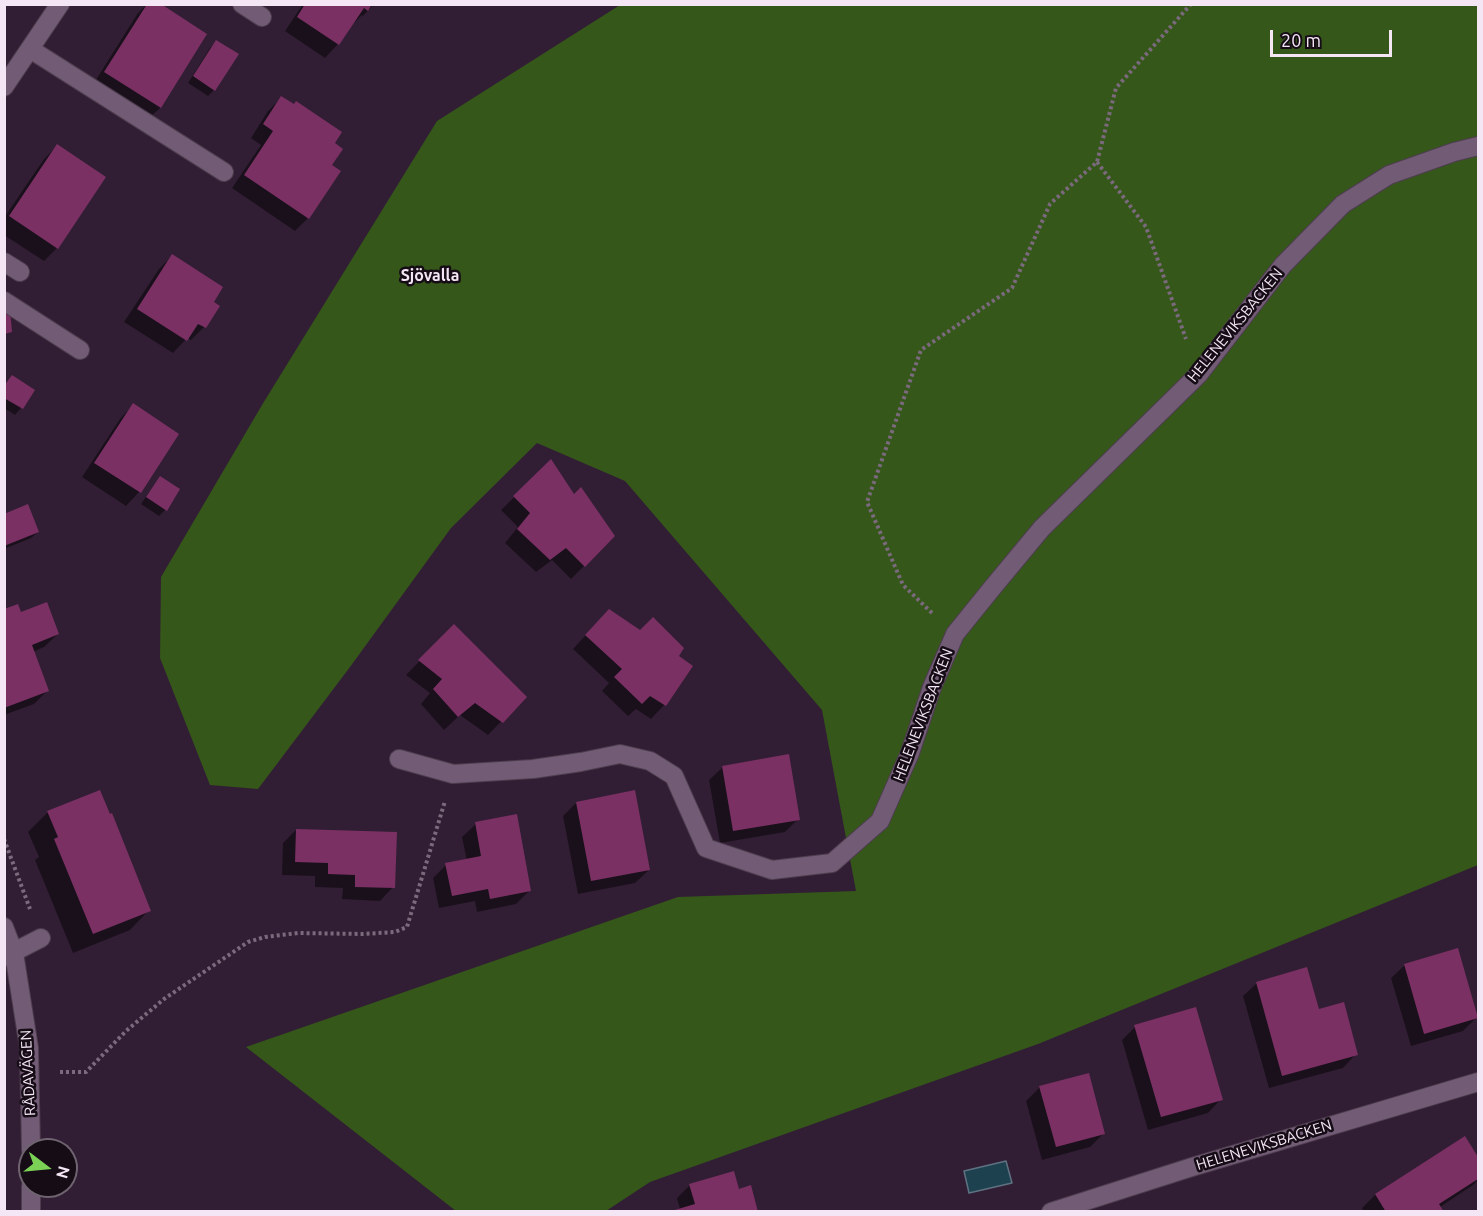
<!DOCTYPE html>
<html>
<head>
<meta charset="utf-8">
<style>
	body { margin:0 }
	#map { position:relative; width:1483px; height:1216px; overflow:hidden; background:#321e34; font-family:Ubuntu,sans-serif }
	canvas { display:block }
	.frame { position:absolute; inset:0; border:6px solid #f4e6f5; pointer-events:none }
	.north { position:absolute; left:18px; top:1138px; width:60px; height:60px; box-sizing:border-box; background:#150c16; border:2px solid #6e636f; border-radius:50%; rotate:106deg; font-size:16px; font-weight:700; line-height:24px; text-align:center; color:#f4e6f5 }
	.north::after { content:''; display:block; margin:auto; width:21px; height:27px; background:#7bd156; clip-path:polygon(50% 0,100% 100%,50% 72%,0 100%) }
	.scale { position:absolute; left:1270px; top:30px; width:122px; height:27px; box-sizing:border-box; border:3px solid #f4e6f5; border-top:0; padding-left:8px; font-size:18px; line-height:21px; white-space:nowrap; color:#f4e6f5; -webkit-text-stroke:4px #150c16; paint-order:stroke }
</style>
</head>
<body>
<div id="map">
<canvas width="1483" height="1216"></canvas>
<div class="frame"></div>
<div class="north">N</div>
<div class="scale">20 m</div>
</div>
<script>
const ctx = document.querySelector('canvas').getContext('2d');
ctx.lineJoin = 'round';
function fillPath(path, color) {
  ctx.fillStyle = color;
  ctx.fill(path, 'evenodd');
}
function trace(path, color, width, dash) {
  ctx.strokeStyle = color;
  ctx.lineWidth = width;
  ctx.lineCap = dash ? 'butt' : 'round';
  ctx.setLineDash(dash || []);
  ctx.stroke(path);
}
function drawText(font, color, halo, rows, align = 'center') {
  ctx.font = font + ' Ubuntu,sans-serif';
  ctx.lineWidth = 5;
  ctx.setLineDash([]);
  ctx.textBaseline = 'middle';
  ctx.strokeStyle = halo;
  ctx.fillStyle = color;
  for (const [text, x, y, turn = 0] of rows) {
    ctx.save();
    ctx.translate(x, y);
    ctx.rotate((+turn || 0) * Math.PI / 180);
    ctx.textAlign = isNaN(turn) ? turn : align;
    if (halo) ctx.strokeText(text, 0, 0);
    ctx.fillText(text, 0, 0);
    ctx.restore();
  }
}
fillPath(new Path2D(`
	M 620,5 L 1478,5 L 1478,865 L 1038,1044 L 650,1182 L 606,1211 L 456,1211 L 246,1047 L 678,897 L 856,891 L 822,710 L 625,481 L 537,443 L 451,528 L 350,667 L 258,789 L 210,785 L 160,658 L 161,577 L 262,405 L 437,121 Z`), '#35571a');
const water = new Path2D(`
	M 1006,1161 L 1012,1183 L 969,1193 L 964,1171 Z`);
fillPath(water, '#1e4150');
trace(water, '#5e7282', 1.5);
fillPath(new Path2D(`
	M 147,4 L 205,35 L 160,108 L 146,121 L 92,86 L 138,13 Z
	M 303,4 L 374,4 L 363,16 L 362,15 L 354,23 L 353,22 L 338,44 L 325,58 L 285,31 Z
	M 217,41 L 214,90 L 208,96 L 188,83 L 210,48 Z
	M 281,98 L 332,144 L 330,166 L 308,218 L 295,231 L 232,188 L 261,145 L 251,138 L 268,111 Z
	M 57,146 L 57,248 L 44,261 L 4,235 L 4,218 L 44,159 Z
	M 172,256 L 212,302 L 204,327 L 191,340 L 187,338 L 173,353 L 124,322 L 159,269 Z
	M 12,377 L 33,391 L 21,408 L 15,415 L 4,408 L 4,385 Z
	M 133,405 L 177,434 L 139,492 L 126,506 L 82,477 L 120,419 Z
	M 551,461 L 584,566 L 571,579 L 552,560 L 536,572 L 505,543 L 518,527 L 501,510 Z
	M 160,478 L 165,510 L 159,516 L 141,504 L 154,485 Z
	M 4,516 L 38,532 L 31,538 L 4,549 Z
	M 4,611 L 20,614 L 58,634 L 44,647 L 33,652 L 48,690 L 34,704 L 4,715 Z
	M 596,624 L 678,656 L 691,666 L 664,705 L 651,719 L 636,709 L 628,716 L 602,691 L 609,683 L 573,649 Z
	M 454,626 L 525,697 L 488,735 L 460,715 L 444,730 L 421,704 L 430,693 L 406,675 Z
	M 723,767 L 798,819 L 785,832 L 720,843 L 709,780 Z
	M 576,803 L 649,870 L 635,883 L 578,894 L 563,816 Z
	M 48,812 L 149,910 L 130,930 L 73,953 L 35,860 L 39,857 L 28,832 Z
	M 476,824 L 529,891 L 516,904 L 477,912 L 475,901 L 439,908 L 433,878 L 446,865 L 467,861 L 462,837 Z
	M 296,830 L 393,887 L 380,901 L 342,899 L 343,888 L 315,887 L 315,876 L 282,875 L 283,843 Z
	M 1405,965 L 1476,1018 L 1463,1031 L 1411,1046 L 1391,978 Z
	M 1257,983 L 1318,1011 L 1356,1054 L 1343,1068 L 1269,1088 L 1243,996 Z
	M 1135,1027 L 1221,1099 L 1208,1113 L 1148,1130 L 1122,1040 Z
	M 1040,1087 L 1104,1133 L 1090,1147 L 1042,1160 L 1026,1101 Z
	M 1465,1138 L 1478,1160 L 1478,1180 L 1473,1185 L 1440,1207 L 1443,1212 L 1364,1212 L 1362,1208 L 1375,1195 Z
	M 690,1185 L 738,1191 L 680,1209 L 677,1198 Z`), '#0007');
fillPath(new Path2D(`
	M 147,4 L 161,4 L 207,34 L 161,108 L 104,72 Z
	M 305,4 L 372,4 L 368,11 L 364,8 L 339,45 L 297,17 Z
	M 216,40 L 239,54 L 215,91 L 193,76 Z
	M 281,96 L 294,104 L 296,101 L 342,132 L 335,143 L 343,149 L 332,165 L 341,171 L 309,219 L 244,175 L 273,131 L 263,124 Z
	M 57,144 L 106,177 L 58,249 L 9,216 Z
	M 172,254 L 223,287 L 214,302 L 220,306 L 206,328 L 198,324 L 187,341 L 137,309 Z
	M 10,310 L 12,332 L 4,334 L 4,312 Z
	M 12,375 L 35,390 L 23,409 L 4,398 L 4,386 Z
	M 133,403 L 179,434 L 141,493 L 94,463 Z
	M 551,459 L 574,494 L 581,487 L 615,536 L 585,567 L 566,548 L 550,560 L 517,529 L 530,513 L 513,496 Z
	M 160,476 L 180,489 L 167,511 L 146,497 Z
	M 28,504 L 39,532 L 4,546 L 4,514 Z
	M 47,602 L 59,634 L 32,645 L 49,691 L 4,708 L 4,609 L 18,604 L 21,612 Z
	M 609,609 L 640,630 L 653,617 L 684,648 L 679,656 L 693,666 L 666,706 L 650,696 L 642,704 L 614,677 L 622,669 L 585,635 Z
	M 454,624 L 527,697 L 503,723 L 475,703 L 458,717 L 433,689 L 442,679 L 418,660 Z
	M 789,754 L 800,820 L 733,831 L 722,766 Z
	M 100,790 L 110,814 L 112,813 L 151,911 L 93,934 L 54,839 L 58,837 L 47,811 Z
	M 635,790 L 650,870 L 591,881 L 576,802 Z
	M 517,814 L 531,891 L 490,899 L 488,889 L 452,896 L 445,863 L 481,856 L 475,822 Z
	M 296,829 L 397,832 L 395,888 L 355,887 L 355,875 L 328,874 L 328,863 L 295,862 Z
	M 1458,948 L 1478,1018 L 1424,1034 L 1404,964 Z
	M 1307,967 L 1319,1009 L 1344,1002 L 1358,1055 L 1282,1076 L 1256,982 Z
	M 1196,1007 L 1223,1100 L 1161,1117 L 1134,1025 Z
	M 1089,1073 L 1105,1134 L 1056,1147 L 1039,1086 Z
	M 1465,1136 L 1478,1157 L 1478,1179 L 1439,1204 L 1444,1212 L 1386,1212 L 1375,1194 Z
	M 734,1171 L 739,1189 L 751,1185 L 758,1212 L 668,1212 L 695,1204 L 689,1184 Z`), '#7a3063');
const lane = new Path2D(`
	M 242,4 L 262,17
	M 30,49 L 224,172
	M 4,262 L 20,272
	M 4,301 L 80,350
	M 4,957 L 41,938`);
const street = new Path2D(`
	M 4,87 L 60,4
	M 399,759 L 453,774 L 533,769 L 581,762 L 620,754 L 650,761 L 674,776 L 706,848 L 772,870 L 832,863 L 880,821 L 910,753 L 932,687 L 955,634 L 993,587 L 1042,528 L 1199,374 L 1283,265 L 1343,204 L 1389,175 L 1454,152 L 1478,146
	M 1051,1212 L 1192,1167 L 1478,1082`);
const secondary = new Path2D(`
	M 4,927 L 14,953 L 29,1048 L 31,1150
	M 31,1212 L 31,1186`);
trace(lane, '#4e3d4f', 20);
trace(street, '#4e3d4f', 20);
trace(secondary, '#4e3d4f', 20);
trace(new Path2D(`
	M 1097,162 L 1146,227 L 1186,339
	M 932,613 L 903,585 L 867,502 L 921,350 L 1012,288 L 1050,204 L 1097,162 L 1116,88 L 1191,4
	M 4,839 L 30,909
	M 60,1072 L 86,1072 L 126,1031 L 164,999 L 248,942 L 265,937 L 298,933 L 363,934 L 395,932 L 407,927 L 445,801`), '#7b6a7d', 4, [3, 3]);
trace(lane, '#725b75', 18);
trace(street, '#725b75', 18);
trace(secondary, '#725b75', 18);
drawText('15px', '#f4e6f5', '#150c16', [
	["HELENEVIKSBACKEN",1235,325,-51],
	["HELENEVIKSBACKEN",923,715,-69],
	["RÅDAVÄGEN",28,1073,-93],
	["HELENEVIKSBACKEN",1264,1145,-17]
]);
drawText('bold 16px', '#f4e6f5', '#150c16', [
	["Sjövalla",430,276]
]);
</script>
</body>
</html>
